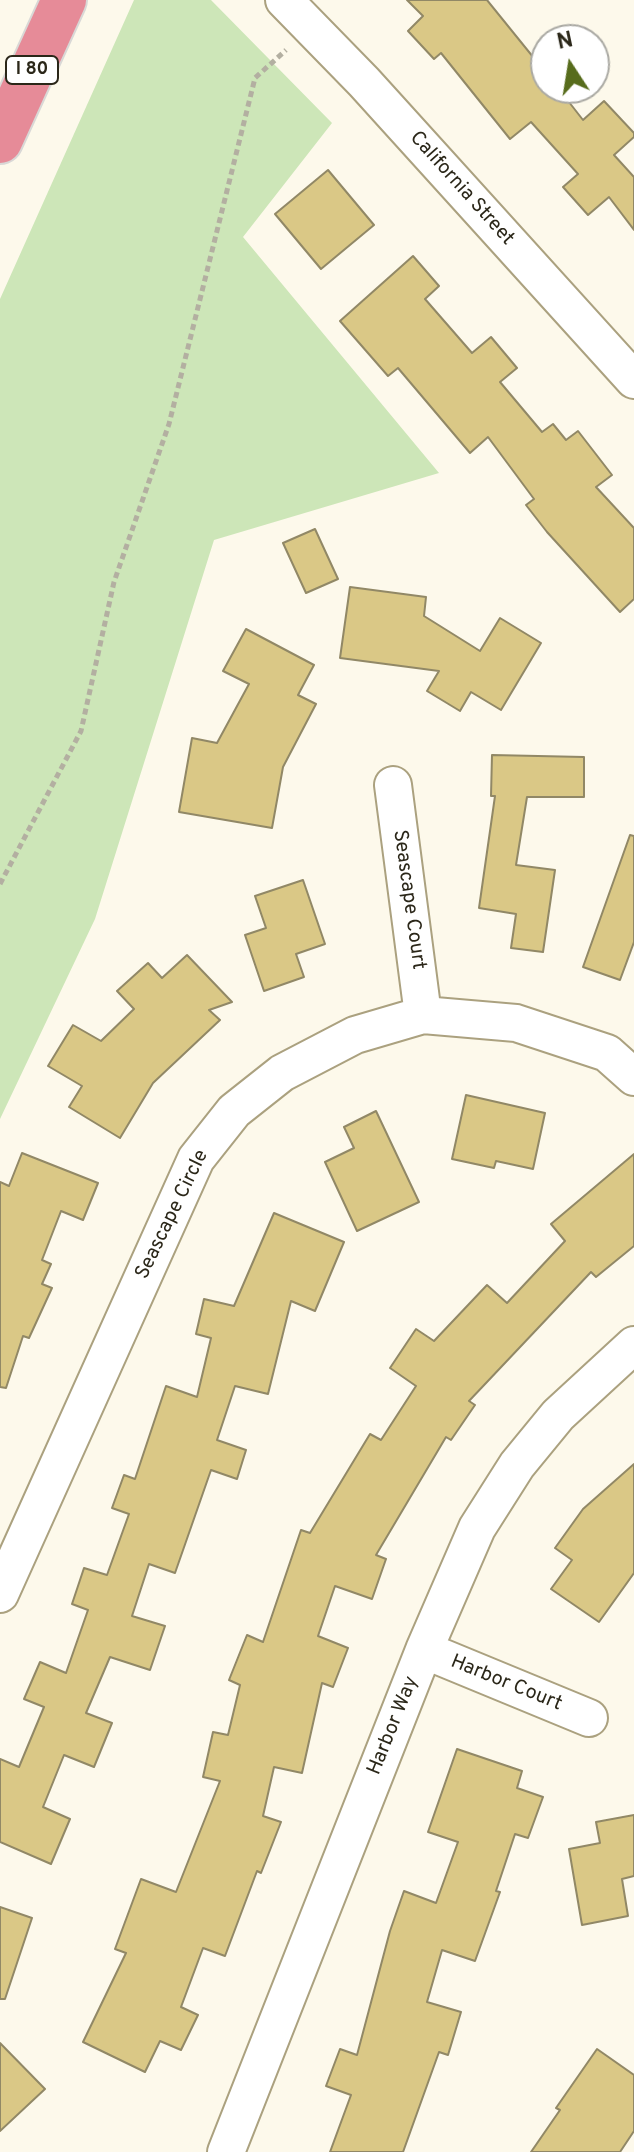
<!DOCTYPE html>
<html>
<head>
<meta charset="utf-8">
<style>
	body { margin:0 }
	#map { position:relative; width:634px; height:2152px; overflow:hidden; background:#fdf9eb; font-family:Overpass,sans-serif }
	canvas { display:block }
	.north { position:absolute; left:530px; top:24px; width:80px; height:80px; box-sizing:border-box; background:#fff; border:2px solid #aaa9a3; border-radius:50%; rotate:348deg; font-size:22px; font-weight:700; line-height:32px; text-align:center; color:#2b2719 }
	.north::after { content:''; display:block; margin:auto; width:28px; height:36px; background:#576c1c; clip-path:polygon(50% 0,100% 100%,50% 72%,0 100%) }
</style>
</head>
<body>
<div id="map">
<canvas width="634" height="2152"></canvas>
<div class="north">N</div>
</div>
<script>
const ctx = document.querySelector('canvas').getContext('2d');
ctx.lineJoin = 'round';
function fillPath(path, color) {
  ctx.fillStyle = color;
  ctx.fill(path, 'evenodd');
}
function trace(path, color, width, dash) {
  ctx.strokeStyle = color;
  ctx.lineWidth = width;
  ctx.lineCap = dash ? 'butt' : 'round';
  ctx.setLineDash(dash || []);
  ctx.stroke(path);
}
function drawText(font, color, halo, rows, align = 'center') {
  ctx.font = font + ' Overpass,sans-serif';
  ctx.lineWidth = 8;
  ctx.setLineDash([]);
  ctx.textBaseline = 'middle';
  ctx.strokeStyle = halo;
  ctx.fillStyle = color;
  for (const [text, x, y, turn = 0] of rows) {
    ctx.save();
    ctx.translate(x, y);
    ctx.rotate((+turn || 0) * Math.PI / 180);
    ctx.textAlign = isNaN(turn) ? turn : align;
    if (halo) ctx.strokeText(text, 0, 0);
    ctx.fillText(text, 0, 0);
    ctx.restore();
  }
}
fillPath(new Path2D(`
	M 134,0 L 211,0 L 332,123 L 243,237 L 439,473 L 214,540 L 95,919 L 0,1119 L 0,299 Z`), '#cde6b8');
const building = new Path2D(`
	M 407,0 L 487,0 L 546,73 L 546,88 L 558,88 L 583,120 L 604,101 L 634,133 L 634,137 L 614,155 L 634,177 L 634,230 L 609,197 L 588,215 L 563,187 L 578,174 L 531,122 L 510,139 L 441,53 L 434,59 L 408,31 L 423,16 Z
	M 328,170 L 374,225 L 321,269 L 275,214 Z
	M 413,256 L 439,286 L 425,299 L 472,353 L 491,337 L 517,368 L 500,382 L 542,432 L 553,424 L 566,440 L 578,431 L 612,475 L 596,487 L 634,528 L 634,599 L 620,612 L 547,532 L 526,505 L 534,499 L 488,437 L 470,453 L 398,368 L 388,376 L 340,321 Z
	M 315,529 L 338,579 L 306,593 L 283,543 Z
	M 350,587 L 426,597 L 424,616 L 480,651 L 500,618 L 541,643 L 501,710 L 471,692 L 460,711 L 427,691 L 439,671 L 340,658 Z
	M 246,629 L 314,665 L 298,695 L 316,704 L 283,767 L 272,828 L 179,812 L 192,738 L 217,743 L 249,684 L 223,671 Z
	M 492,755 L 584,757 L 584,797 L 527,797 L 516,865 L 555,870 L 543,952 L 511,948 L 516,914 L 479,908 L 495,796 L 491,796 Z
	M 630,835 L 634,836 L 634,942 L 620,980 L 583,967 Z
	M 303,880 L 325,944 L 296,954 L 304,977 L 264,991 L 245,935 L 266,928 L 255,896 Z
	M 187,955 L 232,1002 L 209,1010 L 220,1020 L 153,1083 L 120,1138 L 69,1107 L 82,1086 L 48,1066 L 73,1025 L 101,1041 L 134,1009 L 117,991 L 148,963 L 162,978 Z
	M 466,1095 L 545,1113 L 533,1169 L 496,1161 L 494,1168 L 452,1159 Z
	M 376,1111 L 419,1202 L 357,1231 L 325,1162 L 354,1148 L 344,1127 Z
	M 22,1153 L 98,1183 L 83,1220 L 61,1211 L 42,1260 L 51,1264 L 42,1284 L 52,1288 L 29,1338 L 23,1336 L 6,1388 L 0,1387 L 0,1182 L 9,1186 Z
	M 634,1154 L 634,1246 L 596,1277 L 591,1272 L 469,1401 L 475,1405 L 451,1440 L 446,1437 L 376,1555 L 386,1559 L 372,1599 L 335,1586 L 318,1636 L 348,1648 L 333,1687 L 322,1683 L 302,1773 L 274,1767 L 263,1816 L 281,1822 L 261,1873 L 257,1871 L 225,1956 L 203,1948 L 181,2007 L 198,2015 L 181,2050 L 160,2041 L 145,2072 L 83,2042 L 126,1953 L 115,1949 L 141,1879 L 176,1892 L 220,1781 L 203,1777 L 213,1732 L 228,1735 L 240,1685 L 229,1680 L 247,1635 L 263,1642 L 301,1530 L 310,1533 L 370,1434 L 381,1440 L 416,1386 L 390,1368 L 416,1329 L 434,1341 L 487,1285 L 507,1303 L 565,1241 L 551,1224 Z
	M 274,1213 L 344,1242 L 315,1311 L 291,1301 L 268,1394 L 235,1386 L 217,1440 L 246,1450 L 237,1479 L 211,1470 L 175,1573 L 149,1564 L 132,1616 L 165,1626 L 150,1670 L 110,1657 L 86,1713 L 112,1723 L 94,1767 L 64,1755 L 43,1807 L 70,1819 L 51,1864 L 0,1842 L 0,1759 L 19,1767 L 44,1707 L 24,1699 L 40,1662 L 66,1673 L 88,1610 L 72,1604 L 84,1568 L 107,1575 L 129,1514 L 112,1508 L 124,1475 L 135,1479 L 166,1386 L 197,1397 L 211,1338 L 196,1334 L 204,1299 L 234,1306 Z
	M 634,1464 L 634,1573 L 599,1622 L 551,1589 L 572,1560 L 555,1548 L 583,1509 Z
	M 457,1749 L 522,1771 L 517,1788 L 543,1797 L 528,1838 L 515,1834 L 496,1891 L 500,1892 L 475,1961 L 442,1950 L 427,2002 L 461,2012 L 448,2055 L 439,2052 L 403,2152 L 330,2152 L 351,2095 L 326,2086 L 340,2049 L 357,2055 L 390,1931 L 404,1891 L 436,1903 L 458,1842 L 428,1832 Z
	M 634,1815 L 634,1876 L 622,1879 L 628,1916 L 582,1925 L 569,1849 L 600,1843 L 596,1822 Z
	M 0,1907 L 32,1918 L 5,1999 L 0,1999 Z
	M 0,2043 L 45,2089 L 0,2131 Z
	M 597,2049 L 634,2075 L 634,2131 L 620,2152 L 531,2152 L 560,2110 L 556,2108 Z`);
fillPath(building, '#dac886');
trace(building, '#918866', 2);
const minor = new Path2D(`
	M 284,0 L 364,82 L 634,380
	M 393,785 L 423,1015
	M 0,1594 L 196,1159 L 234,1111 L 282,1073 L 355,1035 L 423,1015 L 516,1023 L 607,1053 L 634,1077
	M 424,1650 L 589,1718
	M 226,2152 L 424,1650 L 477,1528 L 517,1465 L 558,1415 L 634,1345`);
const highway = new Path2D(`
	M 0,141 L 64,0`);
trace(minor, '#aba17f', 40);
trace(highway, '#d9d8d6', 48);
trace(new Path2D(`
	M 0,884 L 81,731 L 114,582 L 169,424 L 255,78 L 286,50`), '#b3afa1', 5, [6, 4]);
trace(minor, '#fff', 36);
trace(highway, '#e68b98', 44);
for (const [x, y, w] of [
	[32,70,52]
]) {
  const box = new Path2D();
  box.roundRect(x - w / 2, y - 14, w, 28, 6);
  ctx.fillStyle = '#fff';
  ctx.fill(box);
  trace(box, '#2b2719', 2);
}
drawText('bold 18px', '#2b2719', null, [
	["I 80",32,70]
]);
drawText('20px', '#2b2719', '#fff', [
	["California Street",461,189,48],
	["Seascape Court",408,900,82],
	["Seascape Circle",173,1215,-64],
	["Harbor Court",506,1684,22],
	["Harbor Way",394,1726,-68]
]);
</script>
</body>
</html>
